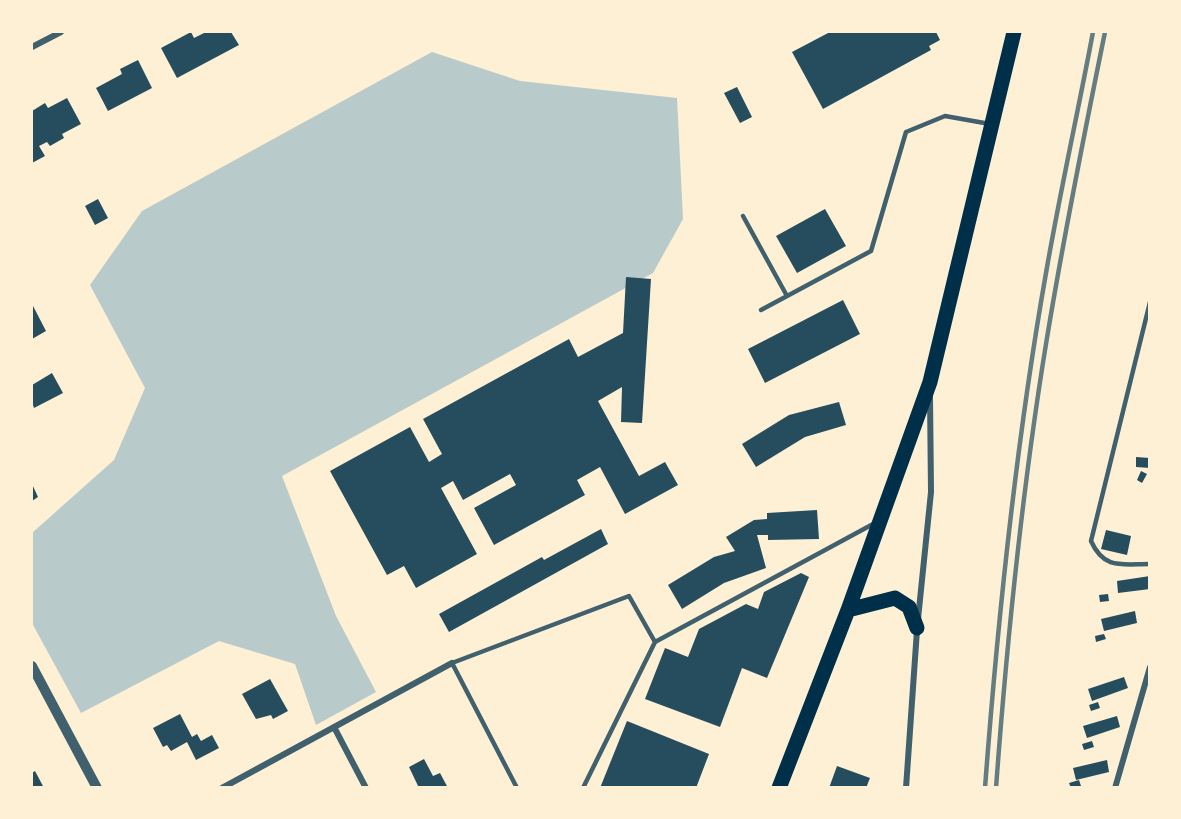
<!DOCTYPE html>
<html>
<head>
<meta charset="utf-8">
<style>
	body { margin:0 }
	#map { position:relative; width:1181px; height:819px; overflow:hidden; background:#fdf0d5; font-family:"Space Grotesk",sans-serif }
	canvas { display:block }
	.frame { position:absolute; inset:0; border:33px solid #fdf0d5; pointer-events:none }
</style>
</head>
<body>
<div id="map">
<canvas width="1181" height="819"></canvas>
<div class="frame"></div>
</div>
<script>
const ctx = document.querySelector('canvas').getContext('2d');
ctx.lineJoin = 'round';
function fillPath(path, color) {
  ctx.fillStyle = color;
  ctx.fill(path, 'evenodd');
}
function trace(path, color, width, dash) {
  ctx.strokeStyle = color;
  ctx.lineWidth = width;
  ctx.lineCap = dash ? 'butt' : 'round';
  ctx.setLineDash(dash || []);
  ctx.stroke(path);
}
fillPath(new Path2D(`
	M 432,52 L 520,81 L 677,98 L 683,219 L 653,273 L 282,476 L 336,616 L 376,692 L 316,725 L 295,664 L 219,641 L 81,713 L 32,623 L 32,533 L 114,460 L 145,388 L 90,285 L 142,211 Z`), '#b9caca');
fillPath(new Path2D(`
	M 191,32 L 194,38 L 206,32 L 231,32 L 239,45 L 177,78 L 161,48 Z
	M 830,32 L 936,32 L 940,40 L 929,46 L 931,50 L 823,109 L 792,52 Z
	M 138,60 L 152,88 L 108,111 L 96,88 L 122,74 L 120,69 Z
	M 737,87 L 752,117 L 740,123 L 724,93 Z
	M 67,98 L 81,124 L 62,134 L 64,138 L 50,146 L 47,142 L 39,146 L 45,156 L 32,163 L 32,111 L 45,103 L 48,108 Z
	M 98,199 L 108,218 L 95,225 L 85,206 Z
	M 825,209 L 846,246 L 797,273 L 776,236 Z
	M 626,277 L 651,279 L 642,423 L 621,422 L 622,387 L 598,401 L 639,476 L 665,462 L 678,485 L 625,514 L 600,467 L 577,480 L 585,495 L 494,545 L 474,508 L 516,485 L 510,474 L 463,500 L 453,481 L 441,488 L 477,554 L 416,588 L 404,566 L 387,575 L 330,471 L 410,427 L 429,462 L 442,454 L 423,419 L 569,339 L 578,357 L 623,333 Z
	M 843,300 L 860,334 L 765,383 L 748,349 Z
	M 32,304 L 46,331 L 32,339 Z
	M 52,373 L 63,393 L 34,408 L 32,402 L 32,385 Z
	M 839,402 L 846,425 L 805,437 L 756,467 L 742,444 L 789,415 Z
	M 1136,457 L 1150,458 L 1150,468 L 1136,467 Z
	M 1141,471 L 1147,474 L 1142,483 L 1137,480 Z
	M 32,484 L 38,497 L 32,501 Z
	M 817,510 L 819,539 L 768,540 L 768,535 L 757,535 L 766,568 L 724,583 L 682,609 L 668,585 L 714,557 L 735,551 L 726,537 L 754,520 L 767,519 L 767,513 Z
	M 601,529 L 608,544 L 449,632 L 439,614 L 542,557 L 544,560 Z
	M 1106,530 L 1131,536 L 1127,555 L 1101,549 Z
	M 801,573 L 809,577 L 767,678 L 742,668 L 720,727 L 645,699 L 665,648 L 688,657 L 699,629 L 746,604 L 758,609 L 764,592 Z
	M 1150,576 L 1150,589 L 1118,593 L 1117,581 Z
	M 1108,594 L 1109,601 L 1100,602 L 1099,595 Z
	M 1135,611 L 1137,623 L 1104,631 L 1101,619 Z
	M 1104,634 L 1106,639 L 1096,642 L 1095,636 Z
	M 1124,677 L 1128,688 L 1092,701 L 1088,689 Z
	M 270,679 L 288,711 L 273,719 L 271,715 L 256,719 L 242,694 Z
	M 1098,702 L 1100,708 L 1091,711 L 1089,705 Z
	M 180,714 L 192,737 L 197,734 L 201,741 L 212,735 L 219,748 L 196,760 L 187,742 L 171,751 L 167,745 L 163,747 L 153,728 Z
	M 1117,716 L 1120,727 L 1087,738 L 1083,726 Z
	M 627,721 L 709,754 L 696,788 L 600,788 Z
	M 1092,741 L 1094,747 L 1084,750 L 1082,744 Z
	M 424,759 L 433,776 L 440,773 L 448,788 L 419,788 L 409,767 Z
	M 1107,760 L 1109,772 L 1076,780 L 1073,768 Z
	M 837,766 L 870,778 L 866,788 L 829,788 Z
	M 35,771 L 44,788 L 32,788 L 32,773 Z
	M 1079,780 L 1081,786 L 1071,788 L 1069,783 Z`), '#264d5e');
trace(new Path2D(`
	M 743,216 L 787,296
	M 1150,302 L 1091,541 C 1104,570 1122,564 1150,564
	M 761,310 L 871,251 L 906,132 L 945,116 L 990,124
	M 517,788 L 452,663 L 629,596 L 655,642
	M 583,788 L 655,642 L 875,523`), '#3f606c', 4.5);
trace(new Path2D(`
	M 32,47 L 61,32
	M 918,619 L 931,492 L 930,396
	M 334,727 L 366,788
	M 222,788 L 452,663
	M 906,788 L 917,630
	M 1115,788 L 1150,667`), '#3f606c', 6);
trace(new Path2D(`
	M 32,666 L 97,788`), '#3f606c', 10);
trace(new Path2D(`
	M 848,610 L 895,598 L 909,607 L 917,628
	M 779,788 L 848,610 L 930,382 L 1014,32`), '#003049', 15);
trace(new Path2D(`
	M 985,788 C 998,615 1016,443 1046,273 C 1060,192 1078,112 1093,32
	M 996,788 C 1007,639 1022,491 1046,344 C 1063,240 1084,135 1105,32`), '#657d81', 4.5);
</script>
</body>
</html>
